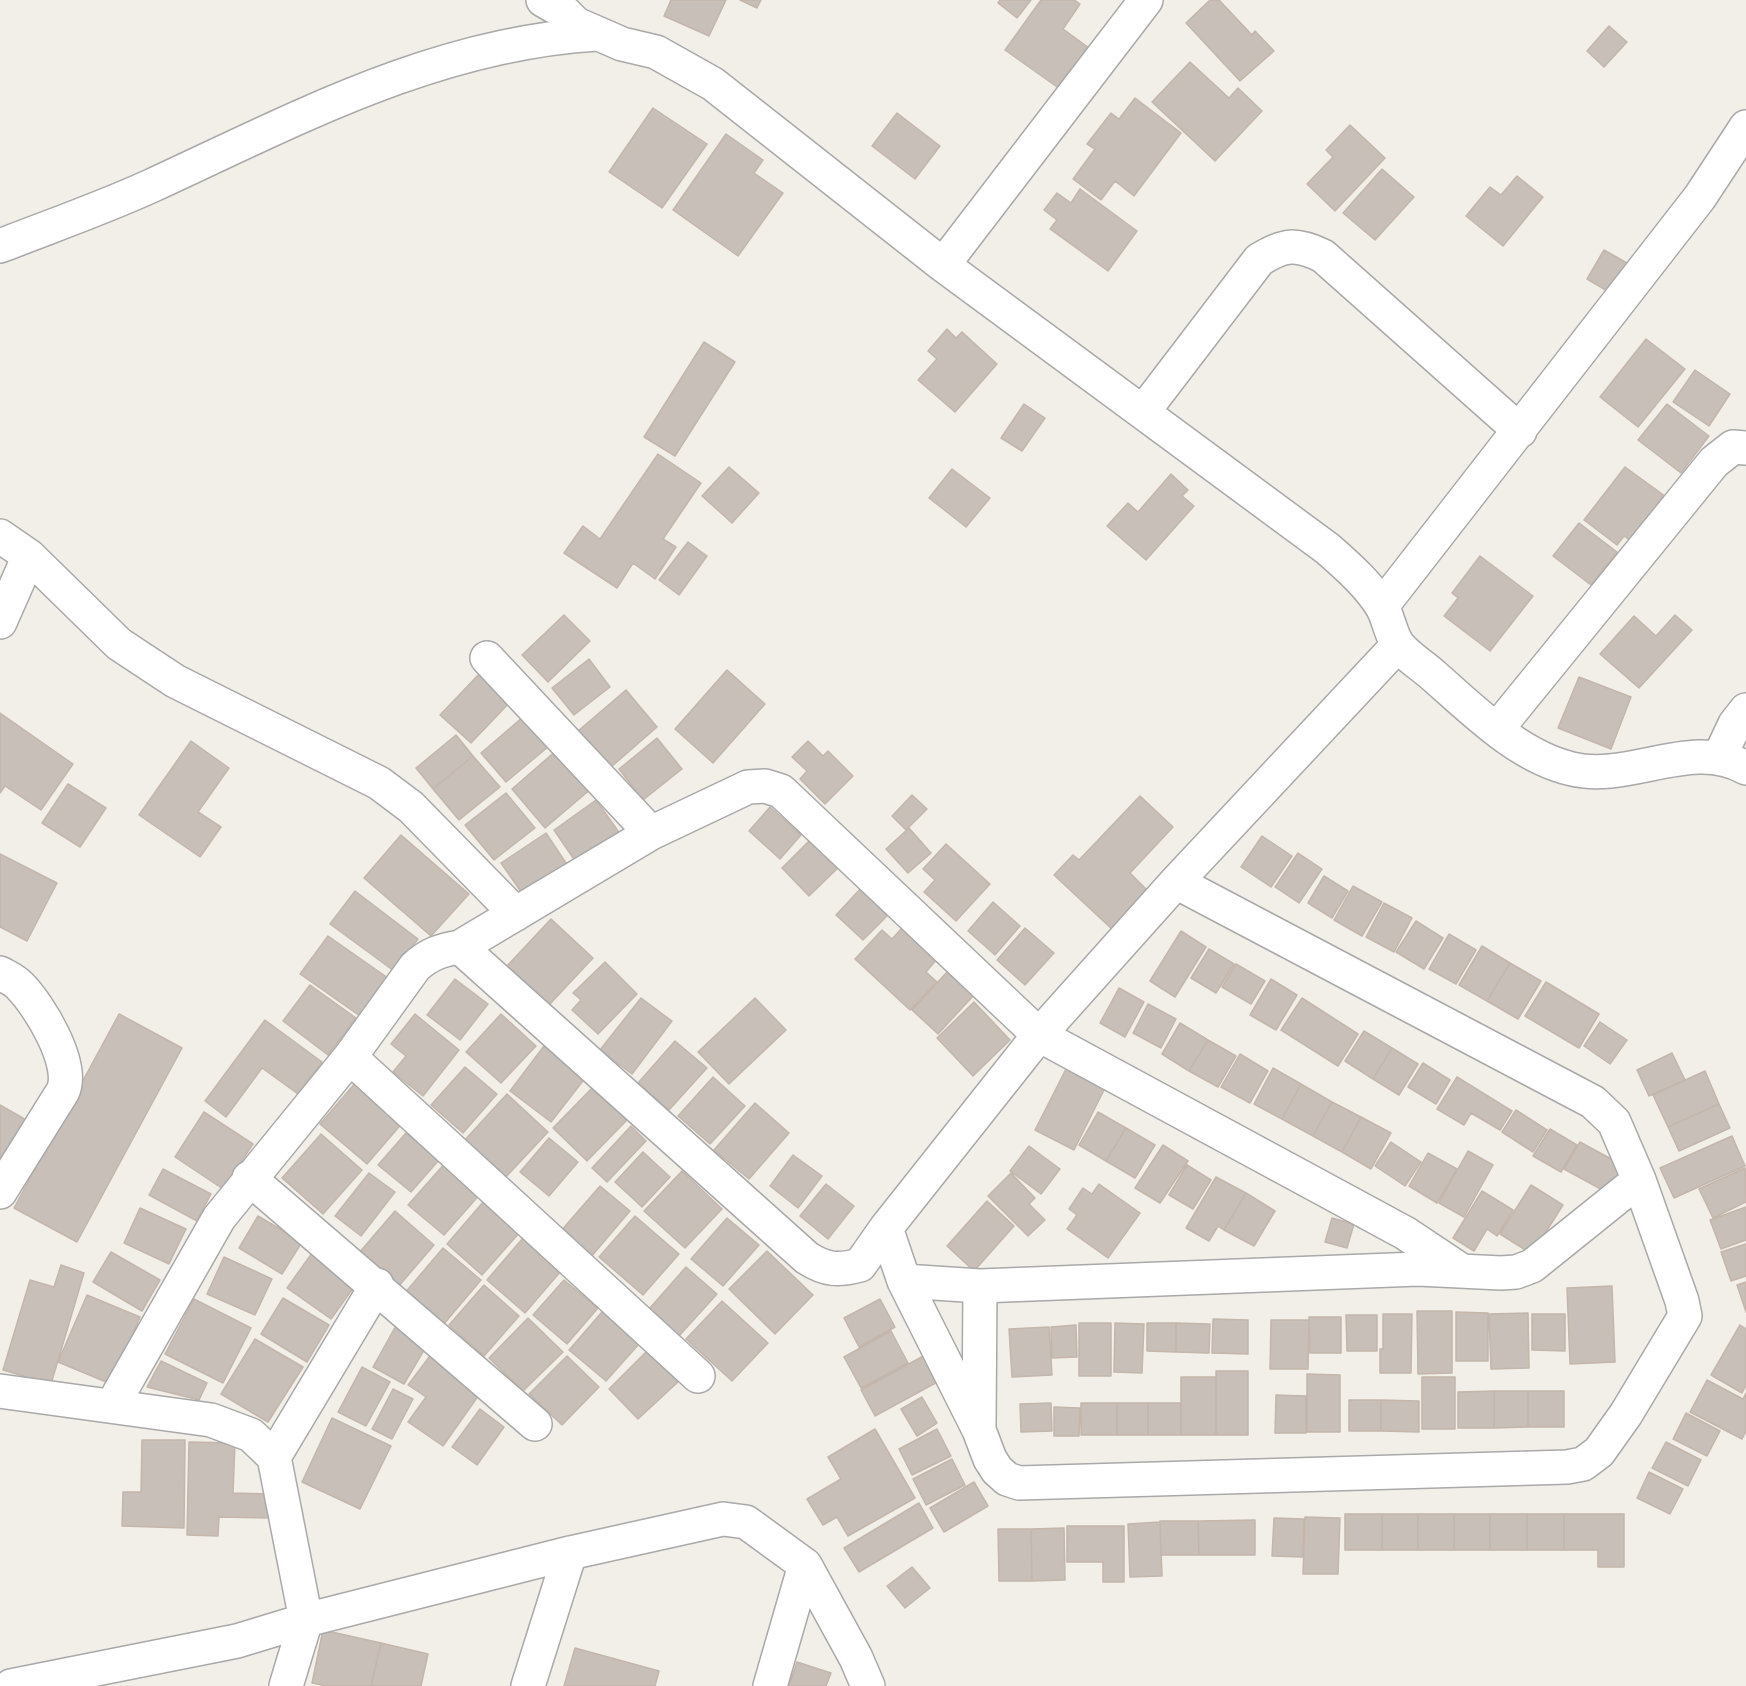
<!DOCTYPE html>
<html>
<head>
<meta charset="utf-8">
<style>
	body { margin:0 }
	canvas { display:block; background:#f2efe9 }
</style>
</head>
<body>
<canvas width="1746" height="1686"></canvas>
<script>
const ctx = document.querySelector('canvas').getContext('2d');
ctx.lineJoin = 'round';
function fillPath(path, color) {
  ctx.fillStyle = color;
  ctx.fill(path, 'evenodd');
}
function trace(path, color, width, dash) {
  ctx.strokeStyle = color;
  ctx.lineWidth = width;
  ctx.lineCap = dash ? 'butt' : 'round';
  ctx.setLineDash(dash || []);
  ctx.stroke(path);
}
const building = new Path2D(`
	M 671,0 L 726,0 L 709,36 L 664,16 Z
	M 740,0 L 761,0 L 757,8 Z
	M 1000,0 L 1031,0 L 1017,18 L 998,3 Z
	M 1041,0 L 1074,0 L 1080,4 L 1063,29 L 1096,53 L 1067,94 L 1005,50 Z
	M 1210,0 L 1219,0 L 1252,35 L 1255,31 L 1274,51 L 1240,81 L 1186,23 Z
	M 1609,26 L 1627,42 L 1604,67 L 1587,51 Z
	M 1190,62 L 1229,98 L 1238,88 L 1262,111 L 1215,161 L 1152,102 Z
	M 1135,98 L 1181,133 L 1134,196 L 1115,181 L 1101,200 L 1073,179 L 1095,149 L 1087,144 L 1111,113 L 1119,119 Z
	M 653,108 L 707,144 L 662,208 L 609,172 Z
	M 897,113 L 940,146 L 915,179 L 872,146 Z
	M 1350,125 L 1385,158 L 1335,211 L 1307,184 L 1333,157 L 1326,150 Z
	M 726,134 L 763,160 L 754,173 L 783,193 L 738,256 L 673,210 Z
	M 1382,169 L 1414,197 L 1375,240 L 1343,213 Z
	M 1517,176 L 1543,197 L 1503,246 L 1466,216 L 1490,187 L 1501,195 Z
	M 1080,189 L 1137,231 L 1108,271 L 1050,229 L 1057,220 L 1044,210 L 1057,193 L 1071,203 Z
	M 1604,250 L 1634,267 L 1616,296 L 1587,279 Z
	M 947,329 L 956,338 L 962,332 L 997,364 L 955,412 L 918,380 L 937,359 L 928,351 Z
	M 1646,339 L 1685,369 L 1638,427 L 1600,397 Z
	M 704,342 L 735,362 L 675,456 L 644,437 Z
	M 1695,370 L 1730,394 L 1709,426 L 1673,402 Z
	M 1024,404 L 1045,418 L 1022,451 L 1001,438 Z
	M 1667,404 L 1709,436 L 1681,473 L 1638,440 Z
	M 658,454 L 701,483 L 663,539 L 676,547 L 655,579 L 633,563 L 617,588 L 564,553 L 583,526 L 600,539 Z
	M 729,467 L 759,493 L 732,523 L 702,496 Z
	M 1625,467 L 1669,499 L 1635,544 L 1624,536 L 1617,545 L 1584,520 Z
	M 952,469 L 990,498 L 966,527 L 929,498 Z
	M 1171,474 L 1188,490 L 1182,496 L 1194,506 L 1146,560 L 1107,526 L 1128,503 L 1138,512 Z
	M 1579,523 L 1617,552 L 1591,585 L 1553,556 Z
	M 688,542 L 707,556 L 679,595 L 659,580 Z
	M 1480,556 L 1533,596 L 1490,651 L 1444,616 L 1458,598 L 1452,593 Z
	M 564,615 L 590,641 L 548,682 L 522,655 Z
	M 1675,615 L 1692,630 L 1639,688 L 1600,654 L 1634,616 L 1656,636 Z
	M 589,659 L 610,687 L 574,715 L 552,688 Z
	M 727,670 L 765,704 L 713,763 L 675,729 Z
	M 482,671 L 512,700 L 471,743 L 440,715 Z
	M 1579,677 L 1631,697 L 1611,749 L 1558,728 Z
	M 626,690 L 657,727 L 610,768 L 578,731 Z
	M 0,713 L 73,764 L 41,810 L 5,786 L 0,793 Z
	M 523,717 L 548,747 L 506,782 L 481,753 Z
	M 456,735 L 473,756 L 433,789 L 416,768 Z
	M 657,738 L 682,769 L 643,800 L 619,769 Z
	M 191,741 L 229,768 L 198,812 L 221,827 L 200,857 L 139,815 Z
	M 808,741 L 823,756 L 828,751 L 853,776 L 825,804 L 800,779 L 807,771 L 792,757 Z
	M 558,749 L 592,788 L 545,828 L 512,789 Z
	M 473,756 L 500,787 L 459,820 L 433,789 Z
	M 68,784 L 106,808 L 80,847 L 42,823 Z
	M 506,793 L 535,828 L 494,860 L 465,825 Z
	M 912,795 L 927,809 L 906,830 L 892,816 Z
	M 1140,796 L 1173,827 L 1130,873 L 1151,894 L 1115,932 L 1054,875 L 1073,855 L 1079,860 Z
	M 596,800 L 623,838 L 580,868 L 554,830 Z
	M 770,807 L 801,835 L 780,859 L 749,831 Z
	M 909,828 L 931,853 L 908,873 L 886,849 Z
	M 546,833 L 568,866 L 524,896 L 501,863 Z
	M 401,835 L 469,894 L 431,936 L 364,878 Z
	M 1262,836 L 1292,856 L 1271,887 L 1241,867 Z
	M 812,838 L 840,866 L 809,896 L 782,868 Z
	M 946,844 L 990,884 L 956,921 L 924,892 L 935,880 L 923,869 Z
	M 1298,853 L 1322,869 L 1299,903 L 1275,887 Z
	M 0,854 L 57,883 L 27,941 L 0,927 Z
	M 1324,876 L 1348,891 L 1332,918 L 1308,903 Z
	M 863,886 L 891,912 L 863,940 L 836,915 Z
	M 1353,886 L 1382,902 L 1362,936 L 1334,920 Z
	M 355,891 L 418,939 L 394,971 L 330,924 Z
	M 993,902 L 1020,926 L 995,955 L 968,931 Z
	M 1384,903 L 1412,918 L 1394,952 L 1366,937 Z
	M 551,919 L 593,958 L 549,1005 L 507,966 Z
	M 1416,921 L 1443,938 L 1424,969 L 1396,952 Z
	M 902,928 L 937,959 L 926,972 L 937,982 L 910,1010 L 855,959 L 882,930 L 892,939 Z
	M 1025,928 L 1054,953 L 1025,985 L 997,960 Z
	M 1181,931 L 1206,947 L 1175,997 L 1150,981 Z
	M 1449,934 L 1476,950 L 1456,984 L 1429,969 Z
	M 328,936 L 388,978 L 360,1016 L 300,974 Z
	M 1482,946 L 1510,963 L 1487,1001 L 1459,985 Z
	M 1209,949 L 1234,964 L 1216,993 L 1191,978 Z
	M 605,962 L 637,994 L 598,1034 L 572,1010 L 581,1000 L 573,993 Z
	M 1510,963 L 1541,981 L 1518,1019 L 1487,1001 Z
	M 1236,964 L 1265,981 L 1251,1004 L 1222,987 Z
	M 948,971 L 974,995 L 938,1034 L 912,1010 Z
	M 455,979 L 488,1004 L 460,1040 L 427,1015 Z
	M 1271,979 L 1297,995 L 1276,1030 L 1250,1015 Z
	M 1546,982 L 1599,1014 L 1579,1048 L 1525,1016 Z
	M 310,985 L 356,1018 L 328,1055 L 283,1021 Z
	M 1119,988 L 1144,1002 L 1125,1037 L 1100,1023 Z
	M 641,998 L 672,1021 L 632,1074 L 600,1050 Z
	M 755,998 L 786,1030 L 729,1084 L 698,1052 Z
	M 1302,998 L 1358,1034 L 1338,1066 L 1281,1030 Z
	M 974,1002 L 1010,1040 L 973,1076 L 937,1038 Z
	M 1148,1004 L 1176,1019 L 1161,1048 L 1133,1033 Z
	M 119,1014 L 182,1048 L 77,1242 L 14,1208 Z
	M 415,1014 L 459,1050 L 423,1096 L 393,1072 L 406,1056 L 391,1044 Z
	M 501,1014 L 536,1046 L 501,1083 L 466,1052 Z
	M 265,1020 L 322,1062 L 298,1094 L 262,1068 L 226,1117 L 205,1101 Z
	M 1600,1022 L 1627,1040 L 1610,1064 L 1584,1046 Z
	M 1180,1023 L 1208,1040 L 1189,1071 L 1162,1054 Z
	M 1364,1031 L 1392,1048 L 1373,1079 L 1345,1061 Z
	M 1208,1040 L 1236,1056 L 1218,1087 L 1189,1071 Z
	M 675,1041 L 707,1068 L 669,1110 L 638,1083 Z
	M 544,1046 L 586,1077 L 551,1122 L 510,1091 Z
	M 1392,1048 L 1418,1064 L 1399,1095 L 1373,1079 Z
	M 1672,1053 L 1685,1080 L 1649,1096 L 1637,1070 Z
	M 1240,1054 L 1268,1071 L 1250,1103 L 1221,1087 Z
	M 1423,1063 L 1450,1080 L 1436,1104 L 1408,1087 Z
	M 465,1067 L 497,1094 L 463,1133 L 431,1105 Z
	M 1067,1067 L 1106,1086 L 1074,1150 L 1035,1130 Z
	M 1273,1068 L 1301,1084 L 1282,1119 L 1254,1104 Z
	M 1705,1071 L 1719,1104 L 1668,1127 L 1653,1095 Z
	M 713,1077 L 745,1106 L 710,1144 L 678,1116 Z
	M 1457,1077 L 1512,1111 L 1500,1130 L 1471,1113 L 1464,1125 L 1437,1109 Z
	M 357,1081 L 404,1121 L 367,1164 L 320,1124 Z
	M 1301,1084 L 1332,1102 L 1313,1136 L 1282,1119 Z
	M 593,1087 L 627,1120 L 587,1161 L 553,1128 Z
	M 507,1094 L 548,1132 L 504,1179 L 463,1142 Z
	M 1332,1102 L 1361,1117 L 1342,1152 L 1313,1136 Z
	M 755,1103 L 789,1133 L 749,1179 L 714,1150 Z
	M 1719,1104 L 1730,1128 L 1679,1151 L 1668,1127 Z
	M 0,1105 L 28,1121 L 0,1171 Z
	M 1516,1110 L 1547,1130 L 1533,1152 L 1502,1132 Z
	M 204,1112 L 253,1144 L 223,1189 L 175,1157 Z
	M 1098,1112 L 1126,1128 L 1106,1161 L 1079,1145 Z
	M 1361,1117 L 1391,1133 L 1371,1169 L 1342,1152 Z
	M 631,1126 L 646,1141 L 607,1182 L 592,1168 Z
	M 1126,1128 L 1155,1145 L 1135,1178 L 1106,1161 Z
	M 1550,1129 L 1577,1145 L 1561,1172 L 1533,1156 Z
	M 406,1133 L 439,1160 L 411,1192 L 378,1165 Z
	M 321,1134 L 362,1170 L 323,1214 L 282,1178 Z
	M 1732,1136 L 1745,1166 L 1674,1198 L 1660,1168 Z
	M 549,1138 L 578,1162 L 549,1196 L 520,1172 Z
	M 1391,1142 L 1421,1162 L 1405,1186 L 1375,1166 Z
	M 1580,1142 L 1624,1166 L 1608,1193 L 1564,1169 Z
	M 1163,1145 L 1188,1161 L 1160,1203 L 1135,1188 Z
	M 1029,1146 L 1060,1169 L 1041,1194 L 1010,1171 Z
	M 1468,1151 L 1493,1165 L 1464,1217 L 1439,1203 Z
	M 643,1152 L 670,1177 L 642,1207 L 615,1182 Z
	M 1428,1153 L 1457,1169 L 1437,1203 L 1409,1186 Z
	M 793,1155 L 822,1176 L 798,1208 L 770,1186 Z
	M 447,1161 L 482,1192 L 444,1235 L 408,1205 Z
	M 1187,1165 L 1211,1180 L 1193,1209 L 1169,1195 Z
	M 1745,1168 L 1746,1202 L 1713,1218 L 1699,1189 Z
	M 163,1169 L 211,1194 L 197,1221 L 149,1195 Z
	M 682,1171 L 722,1209 L 685,1248 L 644,1211 Z
	M 369,1173 L 395,1192 L 361,1236 L 335,1216 Z
	M 1011,1173 L 1035,1198 L 1029,1204 L 1045,1220 L 1028,1236 L 988,1196 Z
	M 1216,1177 L 1246,1193 L 1224,1230 L 1218,1226 L 1209,1241 L 1186,1228 Z
	M 826,1184 L 854,1206 L 828,1239 L 800,1216 Z
	M 1099,1184 L 1140,1213 L 1108,1258 L 1067,1229 L 1077,1215 L 1069,1209 L 1083,1188 L 1092,1194 Z
	M 1531,1185 L 1563,1205 L 1532,1254 L 1500,1234 Z
	M 600,1186 L 630,1211 L 590,1258 L 560,1232 Z
	M 1482,1191 L 1513,1210 L 1497,1236 L 1487,1229 L 1474,1251 L 1453,1238 Z
	M 1246,1193 L 1275,1211 L 1254,1246 L 1224,1230 Z
	M 484,1201 L 520,1232 L 482,1275 L 447,1244 Z
	M 987,1201 L 1014,1226 L 974,1271 L 947,1246 Z
	M 1746,1207 L 1746,1240 L 1721,1249 L 1710,1220 Z
	M 140,1208 L 186,1229 L 169,1264 L 124,1243 Z
	M 395,1211 L 434,1245 L 398,1287 L 358,1254 Z
	M 258,1216 L 302,1242 L 282,1274 L 239,1248 Z
	M 635,1216 L 679,1254 L 643,1295 L 599,1257 Z
	M 727,1218 L 759,1245 L 723,1286 L 691,1259 Z
	M 1332,1218 L 1354,1224 L 1347,1248 L 1325,1242 Z
	M 523,1238 L 561,1271 L 525,1313 L 487,1280 Z
	M 1746,1244 L 1746,1276 L 1731,1281 L 1721,1252 Z
	M 443,1248 L 481,1280 L 443,1325 L 404,1294 Z
	M 315,1249 L 359,1280 L 331,1319 L 287,1288 Z
	M 767,1251 L 813,1295 L 775,1334 L 729,1289 Z
	M 111,1252 L 160,1280 L 142,1311 L 93,1282 Z
	M 224,1257 L 272,1279 L 255,1315 L 207,1294 Z
	M 61,1265 L 84,1273 L 51,1384 L 3,1370 L 30,1280 L 54,1287 Z
	M 686,1267 L 717,1294 L 679,1336 L 649,1309 Z
	M 564,1280 L 598,1308 L 567,1344 L 533,1315 Z
	M 1746,1282 L 1746,1312 L 1737,1285 Z
	M 484,1285 L 519,1316 L 484,1356 L 449,1325 Z
	M 1612,1286 L 1615,1362 L 1570,1364 L 1567,1288 Z
	M 87,1295 L 140,1317 L 111,1384 L 58,1362 Z
	M 283,1298 L 329,1325 L 307,1362 L 261,1334 Z
	M 194,1299 L 251,1328 L 223,1383 L 165,1354 Z
	M 880,1299 L 895,1327 L 859,1347 L 844,1318 Z
	M 722,1301 L 768,1343 L 732,1381 L 686,1339 Z
	M 1417,1311 L 1452,1311 L 1452,1373 L 1418,1374 Z
	M 602,1312 L 639,1344 L 606,1381 L 569,1350 Z
	M 1456,1312 L 1488,1313 L 1488,1361 L 1456,1361 Z
	M 1528,1313 L 1529,1368 L 1491,1369 L 1489,1314 Z
	M 1383,1314 L 1412,1314 L 1411,1373 L 1380,1373 L 1380,1349 L 1383,1349 Z
	M 1532,1314 L 1565,1314 L 1565,1351 L 1532,1350 Z
	M 1346,1315 L 1377,1315 L 1377,1351 L 1347,1351 Z
	M 1309,1317 L 1341,1317 L 1341,1353 L 1310,1353 Z
	M 528,1318 L 563,1352 L 523,1391 L 489,1358 Z
	M 1213,1319 L 1248,1320 L 1248,1354 L 1212,1353 Z
	M 1271,1320 L 1309,1320 L 1308,1369 L 1270,1369 Z
	M 398,1322 L 430,1340 L 404,1384 L 373,1367 Z
	M 1079,1323 L 1111,1323 L 1111,1376 L 1079,1376 Z
	M 1115,1323 L 1144,1324 L 1142,1373 L 1114,1372 Z
	M 1147,1323 L 1176,1323 L 1176,1352 L 1147,1351 Z
	M 1176,1323 L 1210,1324 L 1209,1353 L 1176,1352 Z
	M 1076,1325 L 1077,1357 L 1052,1358 L 1051,1327 Z
	M 1740,1325 L 1746,1329 L 1746,1385 L 1742,1393 L 1711,1375 Z
	M 1049,1327 L 1052,1375 L 1012,1377 L 1009,1329 Z
	M 891,1331 L 908,1363 L 861,1388 L 844,1357 Z
	M 255,1339 L 303,1367 L 268,1422 L 221,1394 Z
	M 647,1351 L 678,1382 L 638,1419 L 609,1389 Z
	M 927,1354 L 941,1380 L 875,1416 L 861,1390 Z
	M 430,1356 L 481,1392 L 443,1446 L 408,1422 L 426,1397 L 408,1385 Z
	M 567,1356 L 599,1387 L 562,1425 L 529,1394 Z
	M 161,1361 L 207,1383 L 199,1400 L 147,1387 Z
	M 362,1367 L 390,1382 L 366,1426 L 338,1412 Z
	M 1216,1371 L 1248,1371 L 1248,1435 L 1216,1435 Z
	M 1307,1374 L 1340,1375 L 1340,1432 L 1307,1432 Z
	M 1181,1377 L 1216,1377 L 1216,1435 L 1181,1435 Z
	M 1422,1377 L 1455,1377 L 1455,1429 L 1422,1429 Z
	M 1707,1380 L 1743,1399 L 1746,1393 L 1746,1431 L 1742,1439 L 1690,1412 Z
	M 393,1389 L 413,1399 L 392,1439 L 372,1429 Z
	M 1494,1391 L 1528,1391 L 1528,1427 L 1494,1428 Z
	M 1494,1391 L 1494,1428 L 1458,1428 L 1458,1392 Z
	M 1528,1391 L 1564,1391 L 1564,1427 L 1528,1427 Z
	M 1276,1395 L 1306,1396 L 1306,1433 L 1275,1433 Z
	M 922,1397 L 937,1423 L 917,1436 L 901,1409 Z
	M 1349,1400 L 1381,1400 L 1381,1431 L 1349,1431 Z
	M 1381,1400 L 1419,1401 L 1419,1432 L 1381,1431 Z
	M 1051,1403 L 1052,1431 L 1021,1432 L 1020,1404 Z
	M 1081,1403 L 1117,1403 L 1117,1435 L 1081,1435 Z
	M 1117,1403 L 1148,1403 L 1148,1435 L 1117,1435 Z
	M 1148,1403 L 1181,1403 L 1181,1435 L 1148,1435 Z
	M 1054,1407 L 1080,1408 L 1079,1436 L 1054,1436 Z
	M 480,1409 L 504,1427 L 477,1465 L 452,1447 Z
	M 1686,1413 L 1720,1431 L 1707,1456 L 1673,1439 Z
	M 332,1418 L 391,1446 L 360,1509 L 302,1482 Z
	M 875,1429 L 915,1498 L 848,1536 L 837,1517 L 823,1525 L 807,1499 L 841,1479 L 828,1457 Z
	M 937,1429 L 951,1456 L 912,1475 L 899,1449 Z
	M 142,1440 L 185,1440 L 184,1528 L 122,1526 L 123,1492 L 141,1492 Z
	M 189,1442 L 235,1443 L 233,1493 L 271,1494 L 270,1518 L 219,1517 L 218,1536 L 187,1535 Z
	M 1666,1442 L 1701,1460 L 1688,1486 L 1652,1468 Z
	M 952,1459 L 965,1485 L 926,1505 L 913,1479 Z
	M 1649,1472 L 1683,1489 L 1670,1514 L 1637,1498 Z
	M 974,1482 L 988,1506 L 944,1532 L 930,1508 Z
	M 919,1503 L 933,1528 L 859,1572 L 844,1548 Z
	M 1345,1514 L 1382,1514 L 1382,1550 L 1345,1550 Z
	M 1382,1514 L 1418,1514 L 1418,1550 L 1382,1550 Z
	M 1418,1514 L 1454,1514 L 1454,1550 L 1418,1550 Z
	M 1454,1514 L 1490,1514 L 1490,1550 L 1454,1550 Z
	M 1490,1514 L 1527,1514 L 1527,1550 L 1490,1550 Z
	M 1527,1514 L 1564,1514 L 1564,1550 L 1527,1550 Z
	M 1564,1514 L 1624,1514 L 1624,1567 L 1598,1567 L 1598,1550 L 1564,1550 Z
	M 1305,1517 L 1340,1518 L 1338,1574 L 1303,1574 Z
	M 1274,1518 L 1304,1519 L 1303,1557 L 1272,1556 Z
	M 1255,1520 L 1255,1555 L 1199,1555 L 1198,1521 Z
	M 1160,1521 L 1198,1521 L 1199,1555 L 1161,1555 Z
	M 1160,1522 L 1162,1576 L 1130,1577 L 1128,1524 Z
	M 1067,1526 L 1124,1526 L 1124,1582 L 1103,1582 L 1103,1562 L 1067,1562 Z
	M 1064,1528 L 1065,1580 L 1032,1581 L 1031,1529 Z
	M 998,1529 L 1031,1529 L 1032,1581 L 999,1581 Z
	M 912,1567 L 930,1588 L 905,1608 L 887,1586 Z
	M 323,1630 L 381,1643 L 371,1686 L 327,1686 L 312,1683 Z
	M 381,1643 L 428,1654 L 421,1686 L 371,1686 Z
	M 575,1648 L 659,1671 L 655,1686 L 564,1686 Z
	M 797,1662 L 831,1673 L 826,1686 L 789,1686 Z`);
fillPath(building, '#c7bfb8');
trace(building, '#c4b6ab', 1.5);
const street = new Path2D(`
	M 543,0 L 564,12 L 576,24 L 622,44 L 656,52 L 713,84 L 943,265 L 1328,549 C 1347,566 1367,583 1381,605 C 1389,617 1390,635 1399,646 C 1408,657 1423,666 1434,676 C 1474,711 1519,757 1572,769 C 1629,783 1692,737 1746,768
	M 0,246 C 51,226 103,208 153,185 C 296,119 437,43 598,34
	M 943,265 L 1146,0
	M 1143,412 L 1259,260 C 1284,244 1296,243 1323,256 L 1520,431
	M 0,536 L 29,556 L 119,644 L 175,681 L 379,783 L 411,807 L 516,914
	M 1382,606 L 1700,197 L 1746,127
	M 0,622 L 29,556
	M 487,658 L 651,833
	M 1497,729 L 1714,462 L 1733,447 L 1746,448
	M 1719,758 L 1735,724 L 1746,710
	M 460,947 L 807,1258 C 826,1270 838,1271 860,1265 L 886,1228 L 1039,1035 L 1176,882 L 1398,645
	M 0,973 C 7,977 15,980 20,986 C 39,1005 75,1064 63,1091 L 0,1192
	M 350,1057 L 698,1376
	M 249,1178 L 535,1424
	M 886,1228 L 904,1281 L 979,1430 L 990,1459 L 997,1470 L 1007,1479 L 1019,1483 L 1567,1467 L 1583,1464 L 1599,1452 L 1626,1414 L 1685,1316 L 1682,1301 L 1639,1180 L 1614,1122 L 1593,1102 L 1176,882
	M 904,1281 L 980,1286 L 1418,1269 L 1501,1273 L 1516,1272 L 1532,1266 L 1639,1180
	M 0,1391 L 211,1420 L 251,1435 L 274,1457 L 306,1620 L 286,1686
	M 112,1406 L 219,1218 L 350,1057 L 415,967 C 429,954 441,950 460,947 L 651,833 L 748,787 L 765,786 L 781,791 L 1039,1035 L 1405,1233 L 1462,1271
	M 979,1425 L 980,1286
	M 274,1457 L 377,1285
	M 11,1686 L 237,1641 L 306,1620 L 570,1553 L 723,1519 L 746,1522 L 805,1565 L 856,1658 L 868,1686
	M 528,1686 L 570,1553
	M 770,1686 L 805,1565`);
trace(street, '#a9a9a9', 36);
trace(street, '#fff', 33);
</script>
</body>
</html>
